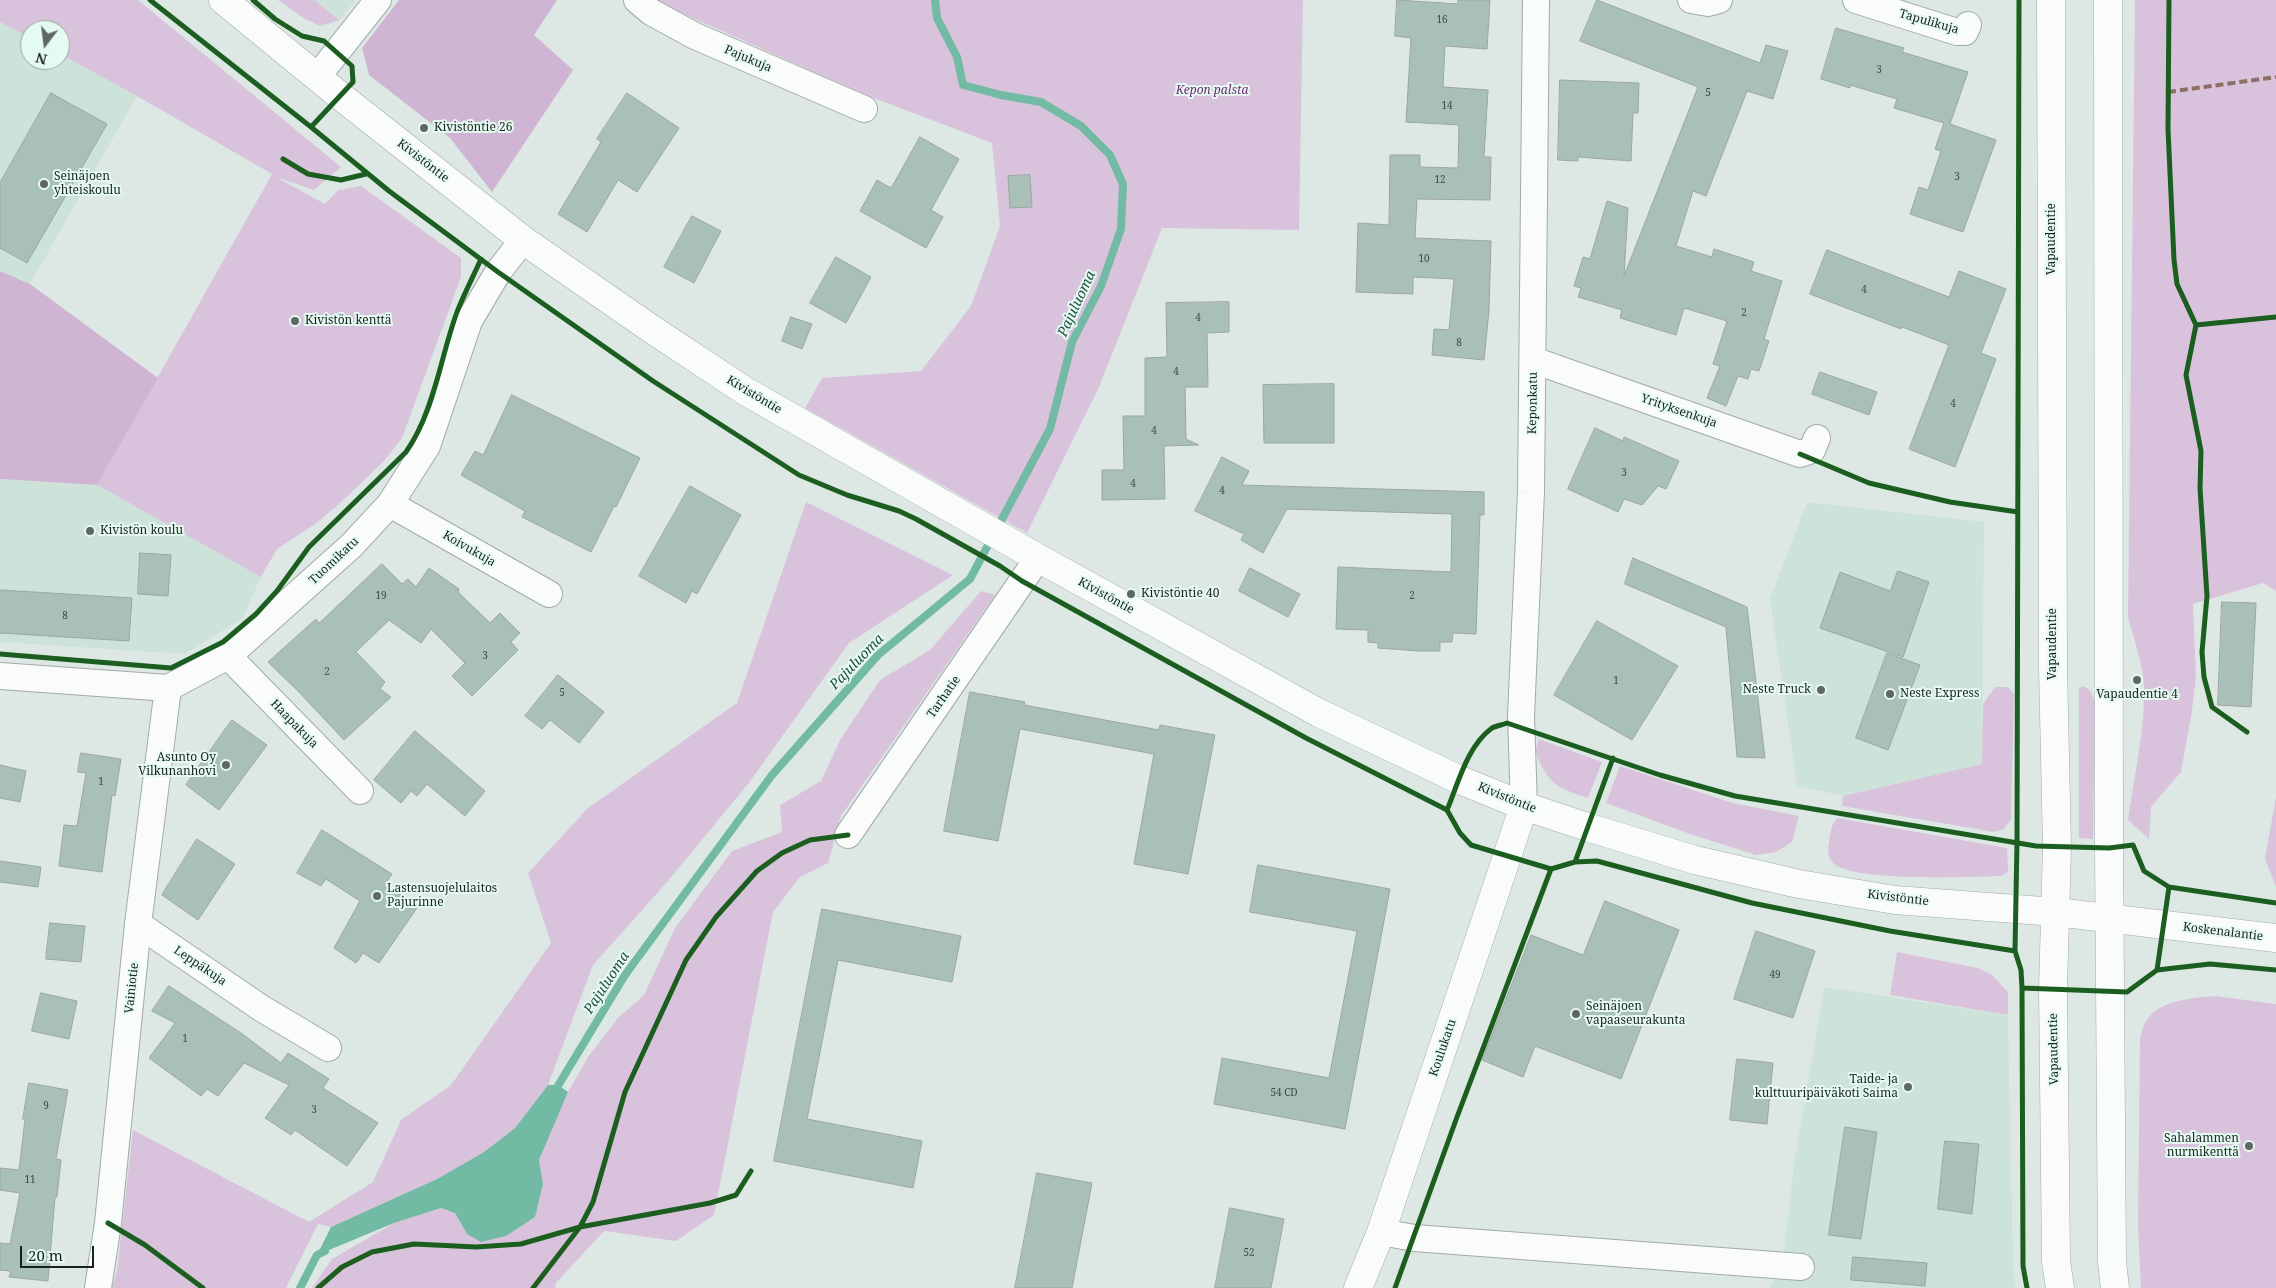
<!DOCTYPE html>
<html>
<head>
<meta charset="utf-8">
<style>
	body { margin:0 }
	#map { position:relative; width:2276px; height:1288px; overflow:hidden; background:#dde8e4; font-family:"Noto Serif",serif }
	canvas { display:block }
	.north { position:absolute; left:20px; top:20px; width:50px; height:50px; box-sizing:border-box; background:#e5fbf2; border:1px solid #94a49e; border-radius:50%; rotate:195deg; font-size:14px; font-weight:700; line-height:20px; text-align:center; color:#1a221f }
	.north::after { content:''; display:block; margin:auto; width:18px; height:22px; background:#5e6764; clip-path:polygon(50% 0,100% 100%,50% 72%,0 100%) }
	.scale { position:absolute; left:20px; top:1246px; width:74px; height:22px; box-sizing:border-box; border:2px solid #1a221f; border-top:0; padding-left:6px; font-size:15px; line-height:18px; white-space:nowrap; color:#1a221f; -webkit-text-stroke:4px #e5fbf2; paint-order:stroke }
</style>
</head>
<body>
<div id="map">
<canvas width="2276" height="1288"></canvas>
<div class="north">N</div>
<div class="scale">20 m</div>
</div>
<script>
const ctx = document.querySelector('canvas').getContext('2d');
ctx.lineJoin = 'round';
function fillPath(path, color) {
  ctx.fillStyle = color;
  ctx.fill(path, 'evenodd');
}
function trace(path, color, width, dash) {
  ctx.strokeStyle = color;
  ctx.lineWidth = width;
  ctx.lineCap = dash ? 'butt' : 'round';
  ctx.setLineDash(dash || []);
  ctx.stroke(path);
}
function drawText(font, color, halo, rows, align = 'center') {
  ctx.font = font + ' "Noto Serif",serif';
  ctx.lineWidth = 4;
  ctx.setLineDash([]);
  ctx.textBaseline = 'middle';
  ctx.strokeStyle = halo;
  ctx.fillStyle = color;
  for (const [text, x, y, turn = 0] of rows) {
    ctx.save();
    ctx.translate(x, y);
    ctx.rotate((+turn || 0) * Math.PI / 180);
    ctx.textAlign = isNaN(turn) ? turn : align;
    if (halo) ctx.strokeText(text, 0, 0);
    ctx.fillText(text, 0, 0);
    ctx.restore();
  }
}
fillPath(new Path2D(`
	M 278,0 L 356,0 L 339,20 L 320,26 L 305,19 Z
	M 0,22 L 30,38 L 30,60 L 60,60 L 60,54 L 137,96 L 30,284 L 0,271 Z
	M 0,479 L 97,485 L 261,577 L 243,618 L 185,654 L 0,642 Z
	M 1807,502 L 1984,522 L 1982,764 L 1843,796 L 1797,786 L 1770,599 Z
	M 1824,987 L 2008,1015 L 2013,1267 L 2016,1288 L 1770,1288 L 1782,1266 L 1795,1158 Z`), '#cde3da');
fillPath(new Path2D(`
	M 0,0 L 138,0 L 341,167 L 314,190 L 276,177 L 325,204 L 338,190 L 361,186 L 461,258 L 461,277 L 402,438 L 384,461 L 338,505 L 314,525 L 277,549 L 261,577 L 97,485 L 272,174 L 137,96 L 60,54 L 60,30 L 30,30 L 30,38 L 0,22 Z
	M 278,0 L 315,0 L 339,20 L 320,26 L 305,19 Z
	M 652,0 L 1303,0 L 1299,230 L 1162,228 L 1099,387 L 1027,533 L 805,408 L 822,378 L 921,371 L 971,306 L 1000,226 L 992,143 L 866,95 Z
	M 2135,0 L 2276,0 L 2276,591 L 2263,583 L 2193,604 L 2196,675 L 2192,711 L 2181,772 L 2151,807 L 2149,839 L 2128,820 C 2134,779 2145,729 2144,687 C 2143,663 2134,640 2128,617 Z
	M 806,502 L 953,575 L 849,643 L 748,784 L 667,882 L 593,965 L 548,1085 L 515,1128 L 484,1152 L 437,1179 L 331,1227 L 318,1224 L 286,1288 L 112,1288 L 117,1271 L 133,1130 L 309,1222 L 373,1182 L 401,1120 L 451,1085 L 551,943 L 528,873 L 588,808 L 737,703 Z
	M 981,591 L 995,595 L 841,816 L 828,863 L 800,877 L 773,912 L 714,1215 L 676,1241 L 604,1231 L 556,1283 L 555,1288 L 312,1288 L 332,1259 L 394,1223 L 441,1208 L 455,1213 L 467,1234 L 543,1184 L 538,1160 L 568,1092 L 588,1057 L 618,1018 L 644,995 L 675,928 L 732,851 L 782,832 L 780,805 L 821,781 L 840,740 L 880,680 L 930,650 Z
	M 2084,686 L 2090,691 L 2095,701 L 2093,839 L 2079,838 L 2079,688 Z
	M 1995,687 L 2008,687 L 2014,694 L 2011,819 L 2004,829 L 1994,832 L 1842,806 L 1843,796 L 1982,764 L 1983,704 Z
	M 1539,739 L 1602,762 L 1588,798 C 1555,787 1548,784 1535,751 Z
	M 1620,766 L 1733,803 L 1799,816 L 1792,842 L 1776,852 L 1756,855 L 1690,834 L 1606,803 Z
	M 2276,797 L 2276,887 L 2265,859 Z
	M 1837,818 L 2007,848 L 2008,872 L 2001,876 C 1969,877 1857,882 1834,864 C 1828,859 1827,850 1829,843 C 1830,834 1831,825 1837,818 Z
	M 1897,952 L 1978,968 L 1992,975 L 2008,992 L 2008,1015 L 1890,995 Z
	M 2215,996 L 2276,1004 L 2276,1288 L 2141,1288 L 2138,1225 L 2140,1040 C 2141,1035 2142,1029 2144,1025 C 2155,1000 2192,998 2215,996 Z`), '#d9c3dc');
fillPath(new Path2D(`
	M 399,0 L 557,0 L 534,35 L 573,70 L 492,192 L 450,138 L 369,75 L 362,48 Z
	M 0,271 L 30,284 L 158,378 L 97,485 L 0,479 Z`), '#cfb5d3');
fillPath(new Path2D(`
	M 548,1085 L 558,1085 L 568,1092 L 539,1160 L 543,1184 L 535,1217 L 506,1236 L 481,1242 L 467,1234 L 455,1213 L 441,1208 L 394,1223 L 317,1255 L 331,1227 L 437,1179 L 484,1152 L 515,1128 Z`), '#72baa4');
trace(new Path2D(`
	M 553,1094 L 625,975 L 772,775 L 878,655 L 970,579 L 1050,429 L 1072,342 L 1101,286 L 1121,229 L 1123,184 L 1110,155 L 1081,126 L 1041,102 L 1001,95 L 963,85 L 957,57 L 937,18 L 935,0
	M 300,1288 L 317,1255 L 325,1251`), '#72baa4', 8);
const building = new Path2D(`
	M 1397,0 L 1458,4 L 1458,0 L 1490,0 L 1487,49 L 1445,46 L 1443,87 L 1488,90 L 1484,157 L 1491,157 L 1490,200 L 1417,199 L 1415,238 L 1491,241 L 1489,311 L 1484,360 L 1432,355 L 1434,329 L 1449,330 L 1454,279 L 1413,277 L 1413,294 L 1356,292 L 1358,223 L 1389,225 L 1390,155 L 1420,155 L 1420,167 L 1458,168 L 1459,125 L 1406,122 L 1411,38 L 1395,36 Z
	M 1597,0 L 1760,63 L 1766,45 L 1788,51 L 1773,99 L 1747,91 L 1706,196 L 1693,191 L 1676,246 L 1712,257 L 1714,249 L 1754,262 L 1751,271 L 1782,281 L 1764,339 L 1769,341 L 1759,371 L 1751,369 L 1748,379 L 1738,376 L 1726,406 L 1707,398 L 1720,366 L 1713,364 L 1727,321 L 1684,308 L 1676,335 L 1620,318 L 1622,310 L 1578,297 L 1581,288 L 1574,286 L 1583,257 L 1590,259 L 1607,201 L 1628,208 L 1624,276 L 1698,87 L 1580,41 Z
	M 1836,28 L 1904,48 L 1902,52 L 1968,72 L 1950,124 L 1996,140 L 1963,232 L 1910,214 L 1919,187 L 1928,190 L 1941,151 L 1935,149 L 1944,123 L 1894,108 L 1897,99 L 1850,85 L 1850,88 L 1821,79 Z
	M 1560,80 L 1639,83 L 1638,113 L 1633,113 L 1631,161 L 1578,157 L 1578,161 L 1558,160 Z
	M 51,93 L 107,124 L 27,263 L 0,248 L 0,183 Z
	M 627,93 L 679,128 L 637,192 L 618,180 L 587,232 L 558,214 L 601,142 L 597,139 Z
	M 920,137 L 959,159 L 931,210 L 943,217 L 926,248 L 860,211 L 877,180 L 891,188 Z
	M 1030,175 L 1032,207 L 1010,208 L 1008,176 Z
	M 692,216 L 721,231 L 694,283 L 664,267 Z
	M 1827,250 L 1949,297 L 1959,271 L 2006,289 L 1981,353 L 1996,359 L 1955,467 L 1909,449 L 1949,345 L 1902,327 L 1901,329 L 1810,294 Z
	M 836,257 L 871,277 L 846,323 L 810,303 Z
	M 1229,302 L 1229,332 L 1207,333 L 1208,387 L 1185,387 L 1186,439 L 1199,445 L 1164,446 L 1165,499 L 1102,500 L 1102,470 L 1124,470 L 1123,416 L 1145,416 L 1145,358 L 1167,357 L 1166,303 Z
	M 791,317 L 812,324 L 802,349 L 782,341 Z
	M 1820,372 L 1877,392 L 1869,415 L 1812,394 Z
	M 1334,384 L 1334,443 L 1264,443 L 1263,385 Z
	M 512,395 L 640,458 L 616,507 L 614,506 L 591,552 L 522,517 L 525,511 L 461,475 L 475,451 L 483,455 Z
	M 1595,428 L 1623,441 L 1624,437 L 1679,461 L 1666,489 L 1658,486 L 1642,505 L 1624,499 L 1618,512 L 1568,489 Z
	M 1222,457 L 1249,471 L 1242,485 L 1484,492 L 1484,515 L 1480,515 L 1476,634 L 1453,633 L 1452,642 L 1440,642 L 1440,651 L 1419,651 L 1378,648 L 1378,643 L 1368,642 L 1368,630 L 1336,629 L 1338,567 L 1451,572 L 1452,514 L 1287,509 L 1263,553 L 1241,540 L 1244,534 L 1195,511 Z
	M 690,486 L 741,515 L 697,594 L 692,591 L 686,603 L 639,576 Z
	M 140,553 L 171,555 L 168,596 L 138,594 Z
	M 1633,558 L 1747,607 L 1765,758 L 1737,757 L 1726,627 L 1625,584 Z
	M 382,564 L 402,584 L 408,579 L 416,587 L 429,568 L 459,589 L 458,592 L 490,623 L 500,613 L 520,633 L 511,642 L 518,650 L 472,696 L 452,676 L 465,663 L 431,629 L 421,643 L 389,620 L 356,652 L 385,682 L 380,689 L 391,697 L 344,740 L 298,691 L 268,662 L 316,619 L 319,623 Z
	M 1250,568 L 1300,594 L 1288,617 L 1239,591 Z
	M 1898,571 L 1929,582 L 1903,657 L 1820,628 L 1840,572 L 1890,591 Z
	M 0,590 L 132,598 L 129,641 L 0,633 Z
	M 2222,602 L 2256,603 L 2251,707 L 2218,705 Z
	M 1597,621 L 1678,666 L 1632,740 L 1554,695 Z
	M 1887,653 L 1920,665 L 1888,750 L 1856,738 Z
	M 558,675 L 604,712 L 579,743 L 550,720 L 542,729 L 525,716 Z
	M 970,692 L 1025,702 L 1024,705 L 1159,730 L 1160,725 L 1215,735 L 1188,874 L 1134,864 L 1154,754 L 1020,729 L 998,841 L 944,831 Z
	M 232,720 L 267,745 L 219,810 L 186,785 Z
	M 415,731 L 485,791 L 465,816 L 427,784 L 417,796 L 411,791 L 401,803 L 374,780 Z
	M 81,753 L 121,759 L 115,796 L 112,795 L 102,872 L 59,866 L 64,825 L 77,826 L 86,773 L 78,772 Z
	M 0,765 L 26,771 L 20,802 L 0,798 Z
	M 322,830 L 392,874 L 384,886 L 419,905 L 379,963 L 363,953 L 356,963 L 334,948 L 360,901 L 326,879 L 321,886 L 297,873 Z
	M 197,839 L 235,864 L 198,920 L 162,895 Z
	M 0,861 L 41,867 L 38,887 L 0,882 Z
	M 1258,865 L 1390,889 L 1345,1129 L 1214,1104 L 1222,1058 L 1329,1078 L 1357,931 L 1250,912 Z
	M 1605,901 L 1679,930 L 1621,1079 L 1535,1046 L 1523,1077 L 1482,1060 L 1531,935 L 1583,955 Z
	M 822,909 L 961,936 L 952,982 L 838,960 L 807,1119 L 922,1141 L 913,1188 L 774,1161 Z
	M 50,923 L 85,926 L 81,962 L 46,959 Z
	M 1756,931 L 1815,951 L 1793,1018 L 1734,999 Z
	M 169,986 L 241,1033 L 281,1063 L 288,1053 L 329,1079 L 323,1088 L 378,1123 L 347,1166 L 295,1130 L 291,1135 L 265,1118 L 289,1085 L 244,1063 L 218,1096 L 207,1089 L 201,1096 L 149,1058 L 175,1023 L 152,1011 Z
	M 41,993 L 77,1001 L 69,1039 L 32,1031 Z
	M 1737,1059 L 1773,1063 L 1767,1124 L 1730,1120 Z
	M 29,1083 L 68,1090 L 56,1159 L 61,1160 L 57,1197 L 55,1197 L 48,1281 L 9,1277 L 11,1271 L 0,1270 L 0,1243 L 10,1244 L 20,1193 L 0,1190 L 0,1168 L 19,1170 L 25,1119 L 23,1119 Z
	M 1845,1127 L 1877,1132 L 1861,1239 L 1829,1235 Z
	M 1945,1141 L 1979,1144 L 1972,1214 L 1938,1209 Z
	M 1037,1173 L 1092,1183 L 1072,1288 L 1015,1288 Z
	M 1230,1208 L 1284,1219 L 1271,1288 L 1215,1288 Z
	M 1853,1257 L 1927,1263 L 1925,1286 L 1851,1280 Z`);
fillPath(building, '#a9c0b9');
trace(building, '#9da5a2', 1);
const street = new Path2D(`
	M 637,0 L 651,12 L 695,36 L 864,109
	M 1691,0 L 1708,3 L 1719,0
	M 1856,0 L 1957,32 L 1965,32 L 1968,25
	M 317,77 L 378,0
	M 1533,360 L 1800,454 L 1812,450 L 1817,438
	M 390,504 L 549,594
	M 228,656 L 360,791
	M 0,676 L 168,688 L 228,656 L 351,546 L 390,504 L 427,446 L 469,321 L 498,272 L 523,240
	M 1524,806 L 1521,716 L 1531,492 L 1536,0
	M 848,835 L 1038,558
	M 138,924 L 261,1008 L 328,1048
	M 1381,1232 L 1414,1238 L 1801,1267
	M 98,1288 L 108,1223 L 138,924 L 168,688`);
const secondary = new Path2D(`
	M 223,0 L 339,95 L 523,240 L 650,328 L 745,391 L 1038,558 L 1319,713 L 1460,780 L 1524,806 L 1587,827 L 1695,860 L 1799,884 L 1895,900 L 2056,912 L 2276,938
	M 1358,1288 L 1381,1232 L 1524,806`);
const primary = new Path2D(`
	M 2051,0 L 2053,667 L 2057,847 L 2053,989 L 2056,1261 L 2060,1288
	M 2108,0 L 2109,848 L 2112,1262 L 2115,1288`);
trace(street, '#a2aaa7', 28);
trace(secondary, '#a2aaa7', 29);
trace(primary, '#a2aaa7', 29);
trace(street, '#fafcfb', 26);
trace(secondary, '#fafcfb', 28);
trace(primary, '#fafcfb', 28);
trace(new Path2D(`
	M 2168,92 L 2276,77`), '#8d6e63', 4, [8, 4]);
trace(new Path2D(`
	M 150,0 L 311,127 L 389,191 L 498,272 L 653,381 L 799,475 L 847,495 L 899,511 L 916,519 L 1000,566 L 1022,581 L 1306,738 L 1447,810 L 1460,833 L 1471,845 L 1551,869 L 1575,862 L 1597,861 L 1752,903 L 1890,931 L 2015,951
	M 253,0 L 275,19 L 302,36 L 324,41 L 352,66 L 353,82 L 311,127
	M 2019,0 L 2017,842 L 2015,951 L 2021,970 L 2022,988 L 2023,1266 L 2027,1288
	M 2169,0 L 2168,129 L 2174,260 L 2177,284 L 2196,325 L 2186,375 L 2201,451 L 2200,488 L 2207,596 L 2202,652 L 2204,677 L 2212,707 L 2247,732
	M 283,159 L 308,174 L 341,180 L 366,174
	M 2196,325 L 2276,317
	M 1800,454 L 1869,483 L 1950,502 L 2018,512
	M 0,654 L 171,668 L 223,642 L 256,614 L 277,591 L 309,547 L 406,452 C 435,410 440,358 457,312 C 464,294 473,277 481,259
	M 1447,810 C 1458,784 1467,746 1492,728 C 1496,726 1502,725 1507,723 L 1660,775 L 1735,796 L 2036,846 L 2109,848 L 2133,845 L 2144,871 L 2169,887 L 2276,903
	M 1575,862 L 1613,758
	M 2157,970 L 2169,887
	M 2022,988 L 2127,992 L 2157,970 L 2210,964 L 2276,970
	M 108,1223 L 145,1245 L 203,1288
	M 318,1288 L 342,1267 L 372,1252 L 414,1244 L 476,1247 L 521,1244 L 580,1227 L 593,1202 L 625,1092 L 686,960 L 716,917 L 757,871 L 782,853 L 810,840 L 848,835
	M 533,1288 L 580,1227 L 710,1203 L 736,1195 L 751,1171
	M 1395,1288 L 1457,1117 L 1551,869`), '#1b5e20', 5);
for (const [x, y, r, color] of [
	[424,128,5,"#5e6764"],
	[44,184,5,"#5e6764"],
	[295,321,5,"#5e6764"],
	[90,531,5,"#5e6764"],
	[1131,594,5,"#5e6764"],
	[2137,680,5,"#5e6764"],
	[1821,690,5,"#5e6764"],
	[1890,694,5,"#5e6764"],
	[226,765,5,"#5e6764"],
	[377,896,5,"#5e6764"],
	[1576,1014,5,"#5e6764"],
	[1908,1087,5,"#5e6764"],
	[2249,1146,5,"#5e6764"]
]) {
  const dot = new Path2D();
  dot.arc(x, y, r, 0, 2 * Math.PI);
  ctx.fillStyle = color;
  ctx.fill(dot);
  trace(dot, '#e5fbf2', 2);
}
drawText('10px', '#3e4a46', null, [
	["16",1442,20],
	["3",1879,70],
	["5",1708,93],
	["14",1447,106],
	["3",1957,177],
	["12",1440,180],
	["10",1424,259],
	["4",1864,290],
	["2",1744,313],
	["4",1198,318],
	["8",1459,343],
	["4",1176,372],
	["4",1953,404],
	["4",1154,431],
	["3",1624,473],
	["4",1133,484],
	["4",1222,491],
	["19",381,596],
	["2",1412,596],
	["8",65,616],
	["3",485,656],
	["2",327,672],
	["1",1616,681],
	["5",562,693],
	["1",101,782],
	["49",1775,975],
	["1",185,1039],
	["54 CD",1284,1093],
	["9",46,1106],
	["3",314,1110],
	["11",30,1180],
	["52",1249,1253]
]);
drawText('12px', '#1a221f', '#e5fbf2', [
	["Tapulikuja",1929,22,16],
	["Pajukuja",748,59,23],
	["Kivistöntie",423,161,38],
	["Vapaudentie",2052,239,-90],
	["Kivistöntie",754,395,31],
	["Keponkatu",1533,403,-89],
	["Yrityksenkuja",1679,411,19],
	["Koivukuja",469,549,30],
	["Tuomikatu",334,561,-43],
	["Kivistöntie",1106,596,29],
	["Vapaudentie",2053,644,-90],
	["Tarhatie",944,697,-55],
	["Haapakuja",294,724,46],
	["Kivistöntie",1507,798,22],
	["Kivistöntie",1898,898,7],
	["Koskenalantie",2223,932,7],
	["Leppäkuja",200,966,34],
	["Vainiotie",132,988,-84],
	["Koulukatu",1443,1048,-71],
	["Vapaudentie",2054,1049,-91]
]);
drawText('italic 12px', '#6e2a70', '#e5fbf2', [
	["Kepon palsta",1212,91]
]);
drawText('12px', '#1a221f', '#e5fbf2', [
	["Kivistöntie 26",434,128],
	["Seinäjoen",54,177],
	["yhteiskoulu",54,191],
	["Kivistön kenttä",305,321],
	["Kivistön koulu",100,531],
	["Kivistöntie 40",1141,594],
	["Neste Truck",1811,690,"right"],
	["Neste Express",1900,694],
	["Vapaudentie 4",2137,695,"center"],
	["Asunto Oy",216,758,"right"],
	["Vilkunanhovi",216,772,"right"],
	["Lastensuojelulaitos",387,889],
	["Pajurinne",387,903],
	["Seinäjoen",1586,1007],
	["vapaaseurakunta",1586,1021],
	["Taide- ja",1898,1080,"right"],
	["kulttuuripäiväkoti Saima",1898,1094,"right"],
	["Sahalammen",2239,1139,"right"],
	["nurmikenttä",2239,1153,"right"]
], 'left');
drawText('italic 14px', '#265042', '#e5fbf2', [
	["Pajuluoma",1077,304,-65],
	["Pajuluoma",857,662,-46],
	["Pajuluoma",607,983,-57]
]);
</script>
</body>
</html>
